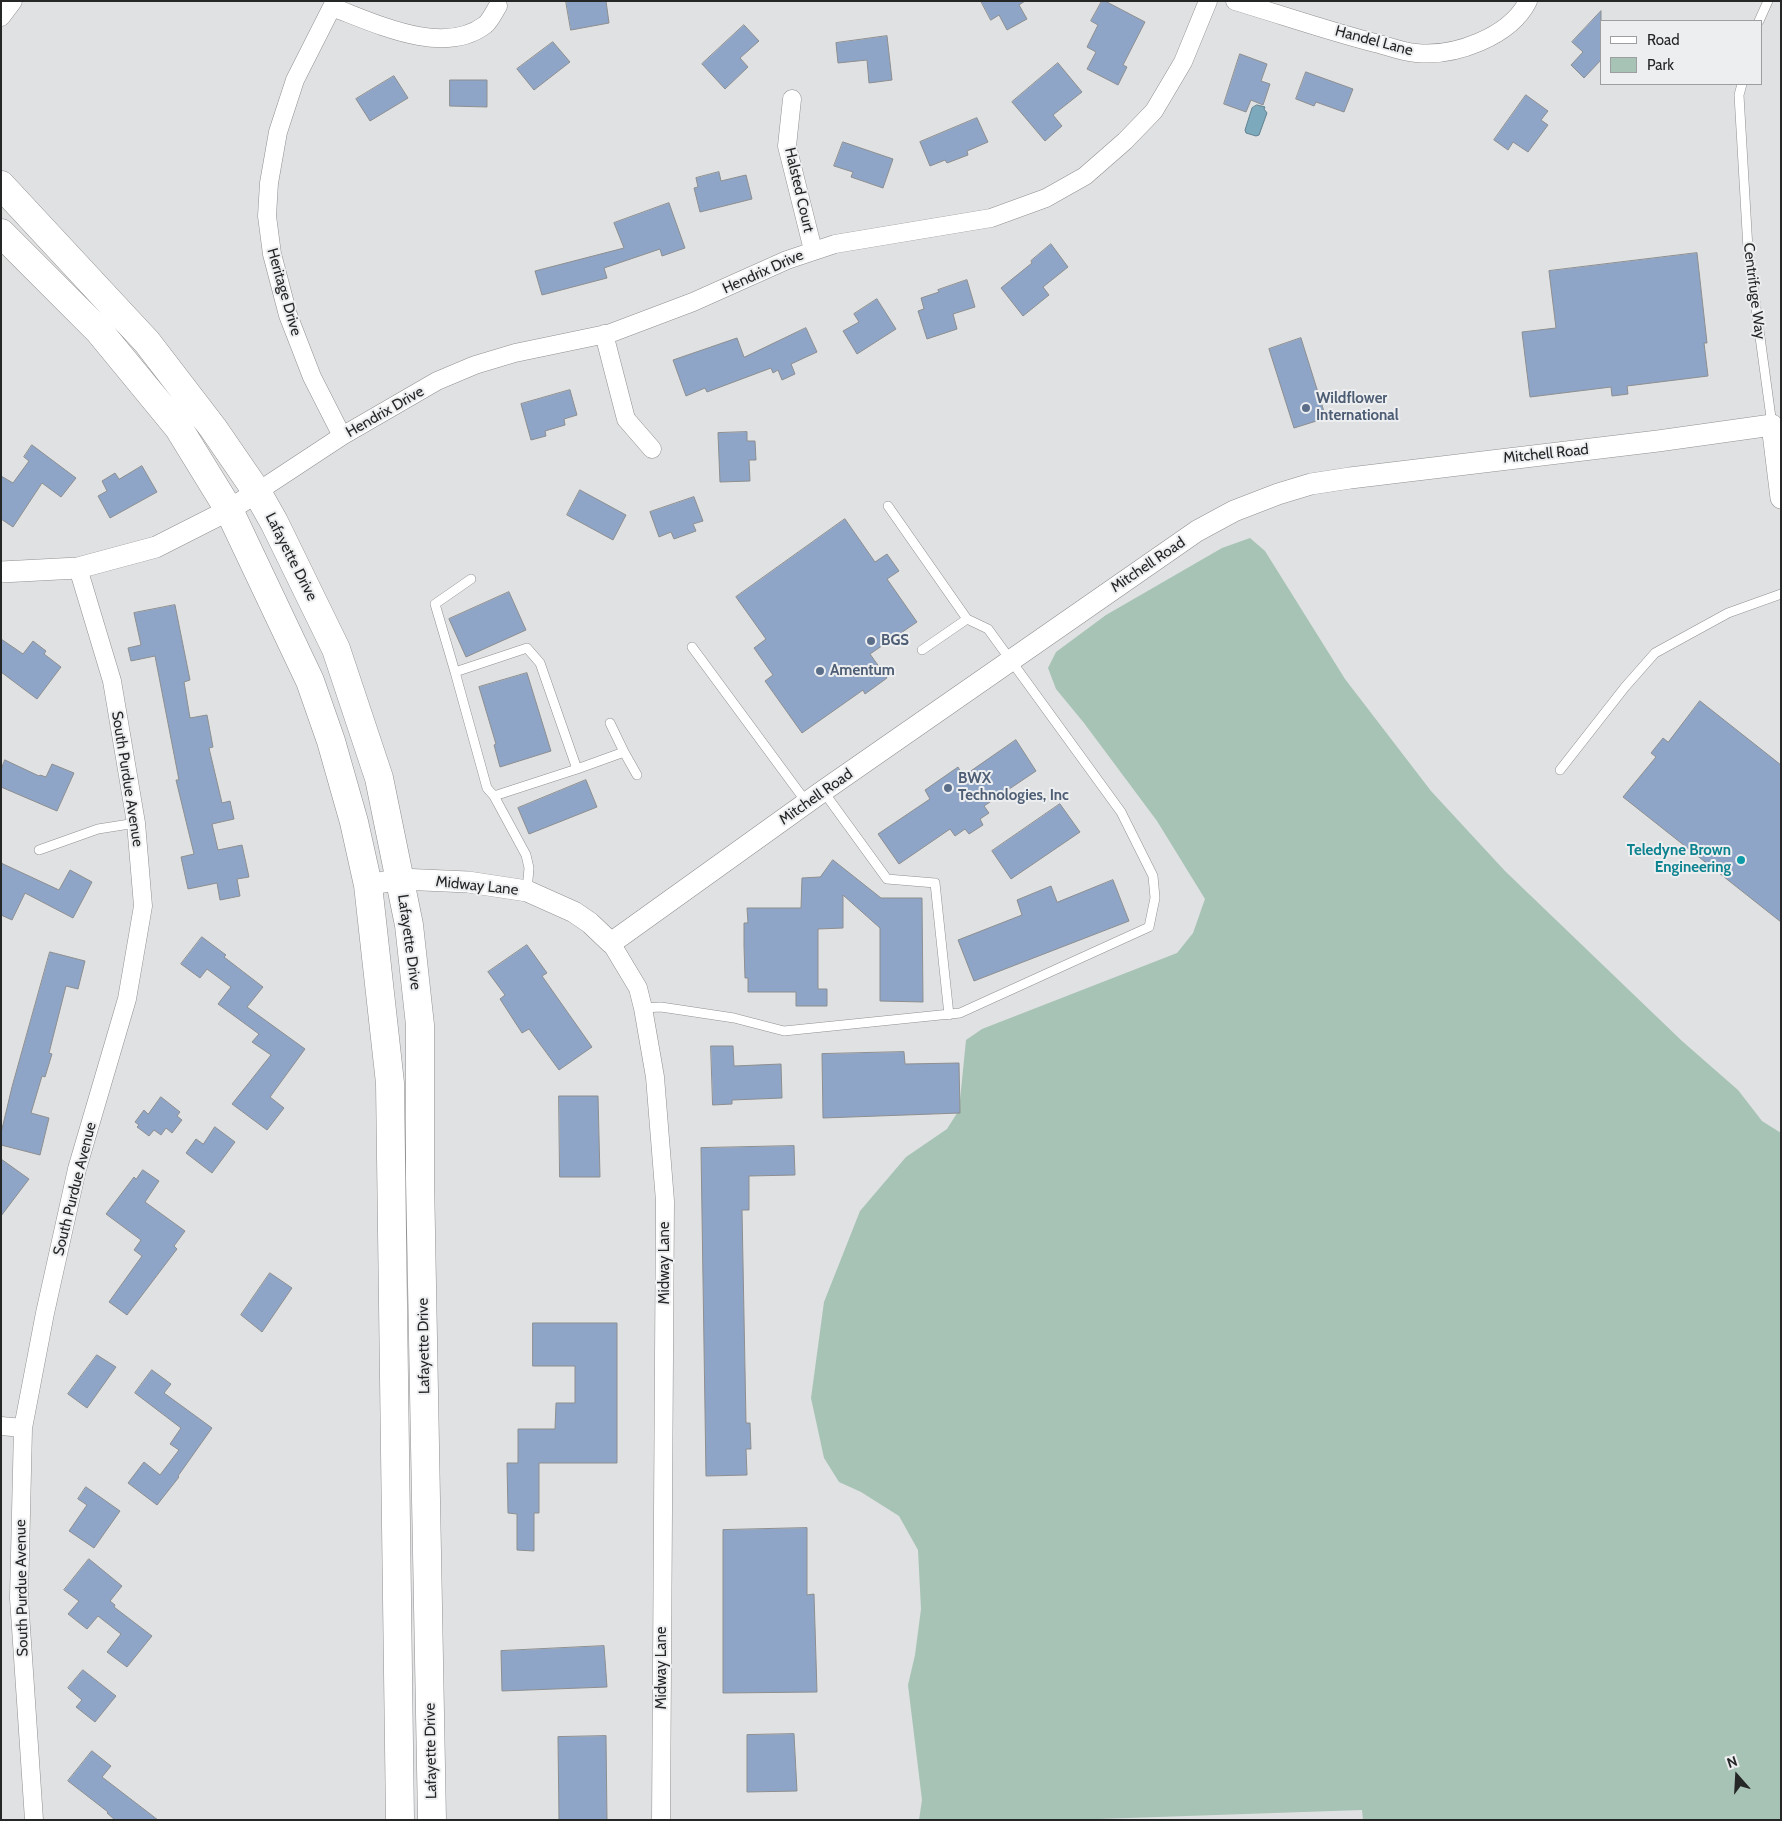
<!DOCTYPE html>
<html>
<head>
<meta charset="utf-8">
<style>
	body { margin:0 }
	#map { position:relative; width:1782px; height:1821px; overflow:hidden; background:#e0e1e2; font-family:Cabin,sans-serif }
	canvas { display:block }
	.frame { position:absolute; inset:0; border:2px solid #252626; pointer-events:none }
	.legend { position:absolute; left:1600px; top:20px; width:162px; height:65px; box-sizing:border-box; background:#edeef0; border:1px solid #9d9e9f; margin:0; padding:6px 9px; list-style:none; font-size:15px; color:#252626 }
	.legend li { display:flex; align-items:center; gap:10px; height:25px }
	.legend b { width:25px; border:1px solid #9d9e9f }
	.north { position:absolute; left:1712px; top:1751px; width:50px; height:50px; -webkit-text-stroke:4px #edeef0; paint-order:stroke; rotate:341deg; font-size:14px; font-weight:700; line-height:20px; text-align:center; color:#252626 }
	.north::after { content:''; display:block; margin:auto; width:18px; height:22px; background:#252626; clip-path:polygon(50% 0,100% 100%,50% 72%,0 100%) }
</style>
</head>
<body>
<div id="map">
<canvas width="1782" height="1821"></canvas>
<div class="frame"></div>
<ul class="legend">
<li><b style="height:6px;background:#fff"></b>Road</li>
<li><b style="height:14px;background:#a7c3b5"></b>Park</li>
</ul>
<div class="north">N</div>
</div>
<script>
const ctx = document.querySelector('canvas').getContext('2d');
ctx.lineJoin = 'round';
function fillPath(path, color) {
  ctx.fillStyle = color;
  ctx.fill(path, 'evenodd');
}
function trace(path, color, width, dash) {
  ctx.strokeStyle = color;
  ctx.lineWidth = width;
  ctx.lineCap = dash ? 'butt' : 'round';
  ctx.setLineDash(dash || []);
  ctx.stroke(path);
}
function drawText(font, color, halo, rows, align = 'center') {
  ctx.font = font + ' Cabin,sans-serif';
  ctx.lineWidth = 4;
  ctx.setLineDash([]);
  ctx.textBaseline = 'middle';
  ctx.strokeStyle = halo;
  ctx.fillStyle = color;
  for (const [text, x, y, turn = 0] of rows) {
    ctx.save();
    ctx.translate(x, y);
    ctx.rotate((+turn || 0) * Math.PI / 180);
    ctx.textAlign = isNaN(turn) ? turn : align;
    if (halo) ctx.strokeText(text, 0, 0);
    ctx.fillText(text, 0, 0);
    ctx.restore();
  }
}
fillPath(new Path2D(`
	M 1250,538 L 1265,551 L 1345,679 L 1431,791 L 1505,871 L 1682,1041 L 1738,1090 L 1762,1121 L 1781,1133 L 1781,1820 L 1363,1820 L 1362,1810 L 1070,1820 L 919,1820 L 922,1800 L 908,1685 L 915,1655 L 921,1609 L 918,1550 L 899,1516 L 861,1492 L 839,1482 L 824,1458 L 811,1398 L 824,1302 L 860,1211 L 906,1157 L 947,1129 L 959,1110 L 966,1040 L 982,1029 L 1177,953 L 1193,933 L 1205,899 L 1157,821 L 1084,723 L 1056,689 L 1048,668 L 1056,652 L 1106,615 L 1222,548 Z`), '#a7c3b5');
const water = new Path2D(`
	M 1257,105 L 1265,107 L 1264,109 L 1267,113 L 1259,135 L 1256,136 L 1246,133 L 1245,130 L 1252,108 Z`);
fillPath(water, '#7ca9bc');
trace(water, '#62828f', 1);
const building = new Path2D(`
	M 566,1 L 606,1 L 609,23 L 571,30 Z
	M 981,1 L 1025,1 L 1019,5 L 1027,19 L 1007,30 L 999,15 L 991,20 Z
	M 1102,1 L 1105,1 L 1145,22 L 1123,65 L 1127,67 L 1118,85 L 1087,69 L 1096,52 L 1087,47 L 1098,25 L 1091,21 Z
	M 1601,11 L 1601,60 L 1584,78 L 1571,65 L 1583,52 L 1572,42 Z
	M 744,25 L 759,41 L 740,58 L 748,67 L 725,89 L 702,64 Z
	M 887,36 L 892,80 L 869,83 L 867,60 L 838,63 L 836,43 Z
	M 553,42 L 570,62 L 534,90 L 517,69 Z
	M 1240,54 L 1267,64 L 1261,81 L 1270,84 L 1263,105 L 1251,100 L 1246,112 L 1224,104 Z
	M 1058,63 L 1082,92 L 1053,115 L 1062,126 L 1045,141 L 1012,102 Z
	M 1306,72 L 1353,89 L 1344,112 L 1316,102 L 1314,106 L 1296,99 Z
	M 394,76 L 408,98 L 370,121 L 356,99 Z
	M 450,80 L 487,80 L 487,107 L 450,106 Z
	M 1526,95 L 1548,111 L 1541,120 L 1548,125 L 1528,152 L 1513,142 L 1508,150 L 1494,140 Z
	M 977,118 L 988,142 L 967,151 L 968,155 L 947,163 L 945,160 L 930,166 L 920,142 Z
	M 843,142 L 893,159 L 883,188 L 851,177 L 853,172 L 834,166 Z
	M 719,172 L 721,181 L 746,175 L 752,199 L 700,212 L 694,188 L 698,187 L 696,178 Z
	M 669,203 L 685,248 L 662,256 L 660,249 L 604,268 L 607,278 L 542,295 L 535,271 L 624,248 L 614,223 Z
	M 1051,244 L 1068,267 L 1043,287 L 1049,295 L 1023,316 L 1001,288 L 1032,263 L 1031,261 Z
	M 1697,253 L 1707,343 L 1704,343 L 1708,376 L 1627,386 L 1628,394 L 1612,396 L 1611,387 L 1530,397 L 1522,332 L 1556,328 L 1549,271 Z
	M 967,280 L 975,307 L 953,314 L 957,329 L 927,339 L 918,311 L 924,309 L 921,298 L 939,292 L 938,290 Z
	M 877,299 L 896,329 L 857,354 L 843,331 L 859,322 L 854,314 Z
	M 806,328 L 817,352 L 791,364 L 795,374 L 782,380 L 778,370 L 773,373 L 771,368 L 707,392 L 705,388 L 686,396 L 673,360 L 737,338 L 744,357 Z
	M 1301,338 L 1326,418 L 1294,428 L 1269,349 Z
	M 570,390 L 577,415 L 564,419 L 565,425 L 545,431 L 546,436 L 531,440 L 521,404 Z
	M 747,432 L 747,441 L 755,441 L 756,460 L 749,460 L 750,481 L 720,482 L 718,433 Z
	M 32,445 L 76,478 L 61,497 L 42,483 L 13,527 L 1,519 L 1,476 L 13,483 L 29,461 L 24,457 Z
	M 142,466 L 157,492 L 110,518 L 98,496 L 107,491 L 102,481 L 115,473 L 119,479 Z
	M 580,490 L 626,515 L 613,540 L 567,515 Z
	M 694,497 L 703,521 L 693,524 L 696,531 L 674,539 L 671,532 L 659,537 L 650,512 Z
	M 845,519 L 875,562 L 887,554 L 899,571 L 887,579 L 917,622 L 870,654 L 887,678 L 865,694 L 863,690 L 802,733 L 765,681 L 773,675 L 754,648 L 766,639 L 736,597 Z
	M 509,592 L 526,630 L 466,657 L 449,619 Z
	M 175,605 L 190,680 L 184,682 L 190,718 L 207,715 L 213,747 L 209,748 L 222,803 L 230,801 L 234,819 L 212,824 L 218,850 L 242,845 L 249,877 L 237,879 L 240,896 L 220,900 L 217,883 L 188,889 L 181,857 L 194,854 L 176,780 L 179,780 L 155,656 L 131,661 L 128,648 L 141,645 L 134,613 Z
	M 1,639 L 23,654 L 33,641 L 46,651 L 44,654 L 61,667 L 37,699 L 1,672 Z
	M 527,673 L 551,751 L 500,767 L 494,745 L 496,744 L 479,687 Z
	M 1700,701 L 1781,765 L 1781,922 L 1623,797 L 1656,757 L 1651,753 L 1663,738 L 1668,742 Z
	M 1016,740 L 1036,771 L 984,806 L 989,813 L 980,819 L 983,825 L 969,834 L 965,829 L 955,836 L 950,829 L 899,864 L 878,834 L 930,799 L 925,790 L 958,767 L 963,776 Z
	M 5,760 L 39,776 L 40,775 L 46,777 L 52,764 L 74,773 L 57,811 L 1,787 L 1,770 Z
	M 586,780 L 597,807 L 529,834 L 518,808 Z
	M 1060,804 L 1080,832 L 1011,879 L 992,851 Z
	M 833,860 L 881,898 L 922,898 L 923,1002 L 880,1001 L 880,928 L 843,895 L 843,928 L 818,929 L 818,989 L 827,989 L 827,1006 L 796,1006 L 796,992 L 748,992 L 748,978 L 745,978 L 744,946 L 744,923 L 748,923 L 747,908 L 801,908 L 802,878 L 820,877 Z
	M 1,863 L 59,890 L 70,870 L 92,882 L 73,918 L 25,893 L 12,920 L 1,915 Z
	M 1113,880 L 1129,921 L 974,981 L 958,940 L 1022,915 L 1017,900 L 1051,886 L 1057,902 Z
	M 202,937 L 226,955 L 224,957 L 263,987 L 247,1007 L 305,1049 L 270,1097 L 284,1108 L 267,1130 L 232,1104 L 271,1055 L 252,1042 L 259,1034 L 218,1004 L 231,987 L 207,969 L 200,978 L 181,964 Z
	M 527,945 L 547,973 L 542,976 L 592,1047 L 559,1070 L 529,1029 L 522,1033 L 500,999 L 505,995 L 488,972 Z
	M 50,952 L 85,961 L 78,989 L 66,986 L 49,1053 L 52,1054 L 45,1077 L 42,1076 L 31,1113 L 49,1118 L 40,1155 L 1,1145 L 1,1133 L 12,1087 Z
	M 711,1046 L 733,1046 L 734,1066 L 781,1064 L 782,1098 L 732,1100 L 732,1104 L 713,1105 Z
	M 904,1052 L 905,1064 L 959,1063 L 960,1113 L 823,1118 L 822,1054 Z
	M 559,1096 L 598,1096 L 600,1177 L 560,1177 Z
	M 161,1097 L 180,1112 L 177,1116 L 182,1120 L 172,1133 L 166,1128 L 161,1135 L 154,1130 L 149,1136 L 137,1127 L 139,1125 L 135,1122 L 144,1110 L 148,1114 Z
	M 215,1127 L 235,1142 L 212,1173 L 186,1153 L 196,1139 L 203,1144 Z
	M 794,1146 L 795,1175 L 749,1176 L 749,1210 L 742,1210 L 746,1423 L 750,1423 L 751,1449 L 746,1449 L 747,1475 L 706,1476 L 701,1148 Z
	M 1,1159 L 29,1179 L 1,1216 Z
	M 143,1170 L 159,1181 L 145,1202 L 185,1231 L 174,1246 L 177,1249 L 127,1315 L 109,1302 L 142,1256 L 134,1250 L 141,1240 L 106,1214 L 134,1177 L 136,1179 Z
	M 270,1273 L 292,1288 L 262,1332 L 241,1315 Z
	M 533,1323 L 617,1323 L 617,1463 L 539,1463 L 539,1513 L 534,1513 L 534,1551 L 517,1550 L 517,1514 L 508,1513 L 507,1463 L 518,1463 L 518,1429 L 555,1429 L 556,1403 L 575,1403 L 575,1366 L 533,1366 Z
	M 97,1355 L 116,1367 L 87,1408 L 68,1394 Z
	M 152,1370 L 171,1384 L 164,1393 L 212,1428 L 178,1476 L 179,1477 L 157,1505 L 128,1483 L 144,1462 L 160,1475 L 179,1450 L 170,1444 L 181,1428 L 135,1393 Z
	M 86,1487 L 120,1511 L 94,1548 L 69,1531 L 87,1505 L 78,1499 Z
	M 807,1528 L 807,1595 L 814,1594 L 817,1692 L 723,1693 L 723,1530 Z
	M 89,1559 L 122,1586 L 110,1601 L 115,1605 L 114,1607 L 152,1636 L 127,1667 L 107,1652 L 121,1634 L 98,1616 L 87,1629 L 68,1614 L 79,1601 L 64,1590 Z
	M 604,1646 L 607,1687 L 502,1691 L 501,1651 Z
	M 83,1670 L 116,1696 L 95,1722 L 76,1707 L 82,1700 L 68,1688 Z
	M 794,1734 L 797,1791 L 747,1792 L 747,1735 Z
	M 606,1736 L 607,1820 L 559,1820 L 558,1737 Z
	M 92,1751 L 111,1766 L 102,1777 L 158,1820 L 115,1820 L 107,1813 L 108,1812 L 68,1781 Z`);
fillPath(building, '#8ea5c7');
trace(building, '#8d8e8f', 1);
const service = new Path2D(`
	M 1759,21 L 1768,1
	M 1742,84 L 1739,95 L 1748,249 L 1772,425 L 1773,424
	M 692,647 L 807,803
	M 922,650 L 967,619
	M 455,672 L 435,604 L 471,579
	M 610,723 L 624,752
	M 577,769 L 624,752 L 637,775
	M 1560,770 L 1625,687 L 1655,653 L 1728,613 L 1781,594
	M 823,791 L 887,879 L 935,883 L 949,1015
	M 494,796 L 577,769 L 540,663 L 527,648 L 455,672 L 487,788 L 494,796 L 526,855 L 529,868 L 527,891
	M 39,850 L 98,829 L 136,823
	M 643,1008 L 661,1007 L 734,1018 L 784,1031 L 960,1013 L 1149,927 L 1155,898 L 1153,876 L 1121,812 L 988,629 L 967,619 L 888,506`);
const minor = new Path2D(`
	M 335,1 L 295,80 L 278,132 L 269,183 L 267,216 L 272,254 L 288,315 L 312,377 L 342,436
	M 1235,1 C 1282,15 1328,31 1375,43 C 1388,46 1402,52 1416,53 C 1454,57 1510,37 1528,1
	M 332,7 C 375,23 443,57 485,25 C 490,21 494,12 498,6
	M 1,17 L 13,1
	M 792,99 L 787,146 L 813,250
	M 604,334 L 626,419 L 652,449
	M 257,492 L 342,436 L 437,381 L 475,365 L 515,353 L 611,333 L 693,302 L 787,260 L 835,244 L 991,218 L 1046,198 L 1085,176 L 1125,141 L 1154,111 L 1183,62 L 1208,1
	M 611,943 L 638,988 L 643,1008 L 655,1077 L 665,1201 L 661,1820
	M 1,1426 L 23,1428
	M 34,1820 L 19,1598 L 23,1428 L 45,1313 L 77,1169 L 127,999 L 143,906 L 136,823 L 112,681 L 78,568`);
const tertiary = new Path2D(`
	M 1,572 L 78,568 L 156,547 L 229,510 L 257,492
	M 368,885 L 400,879 L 468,882 L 527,891 L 574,912 L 590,923 L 611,943 L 823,791 L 1197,531 L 1234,511 L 1278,494 L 1311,484 L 1350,478 L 1658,441 L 1772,425 L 1781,498`);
const primary = new Path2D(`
	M 1,185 L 147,342 L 213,428 L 257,492 L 274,522 L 336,649 L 379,778 L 409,925 L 420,1025 L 420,1178 L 432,1820
	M 1,233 L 99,331 L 178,427 L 229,510 L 310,681 L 331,741 L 354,822 L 368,885 L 390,1083 L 400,1820`);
trace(service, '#909092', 10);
trace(minor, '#909092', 19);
trace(tertiary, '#909092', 22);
trace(primary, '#909092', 29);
trace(service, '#fff', 9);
trace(minor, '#fff', 18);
trace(tertiary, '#fff', 21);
trace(primary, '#fff', 28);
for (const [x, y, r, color] of [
	[1306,408,5,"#5c6f8a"],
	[871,641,5,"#5c6f8a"],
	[820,671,5,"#5c6f8a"],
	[948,788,5,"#5c6f8a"],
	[1741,860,5,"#0f9aa8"]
]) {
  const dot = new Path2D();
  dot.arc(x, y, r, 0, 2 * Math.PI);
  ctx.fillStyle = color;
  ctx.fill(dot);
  trace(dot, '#edeef0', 2);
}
drawText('15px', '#252626', '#edeef0', [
	["Handel Lane",1374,41,15],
	["Halsted Court",799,190,77],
	["Hendrix Drive",763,272,-24],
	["Centrifuge Way",1754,291,83],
	["Heritage Drive",284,292,74],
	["Hendrix Drive",385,412,-30],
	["Mitchell Road",1546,454,-6],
	["Lafayette Drive",291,557,63],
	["Mitchell Road",1148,565,-34],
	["South Purdue Avenue",127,779,81],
	["Mitchell Road",816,797,-35],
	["Midway Lane",477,886,6],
	["Lafayette Drive",409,942,82],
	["South Purdue Avenue",75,1189,-76],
	["Midway Lane",665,1263,-90],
	["Lafayette Drive",424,1346,-91],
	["South Purdue Avenue",22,1588,-91],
	["Midway Lane",662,1668,-90],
	["Lafayette Drive",431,1751,-91]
]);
drawText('bold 15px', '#4e5e75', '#edeef0', [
	["Wildflower",1316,399],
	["International",1316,416],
	["BGS",881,641],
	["Amentum",830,671],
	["BWX",958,779],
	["Technologies, Inc",958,796]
], 'left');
drawText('bold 15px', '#0d838f', '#edeef0', [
	["Teledyne Brown",1731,851],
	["Engineering",1731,868]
], 'right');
</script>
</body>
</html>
